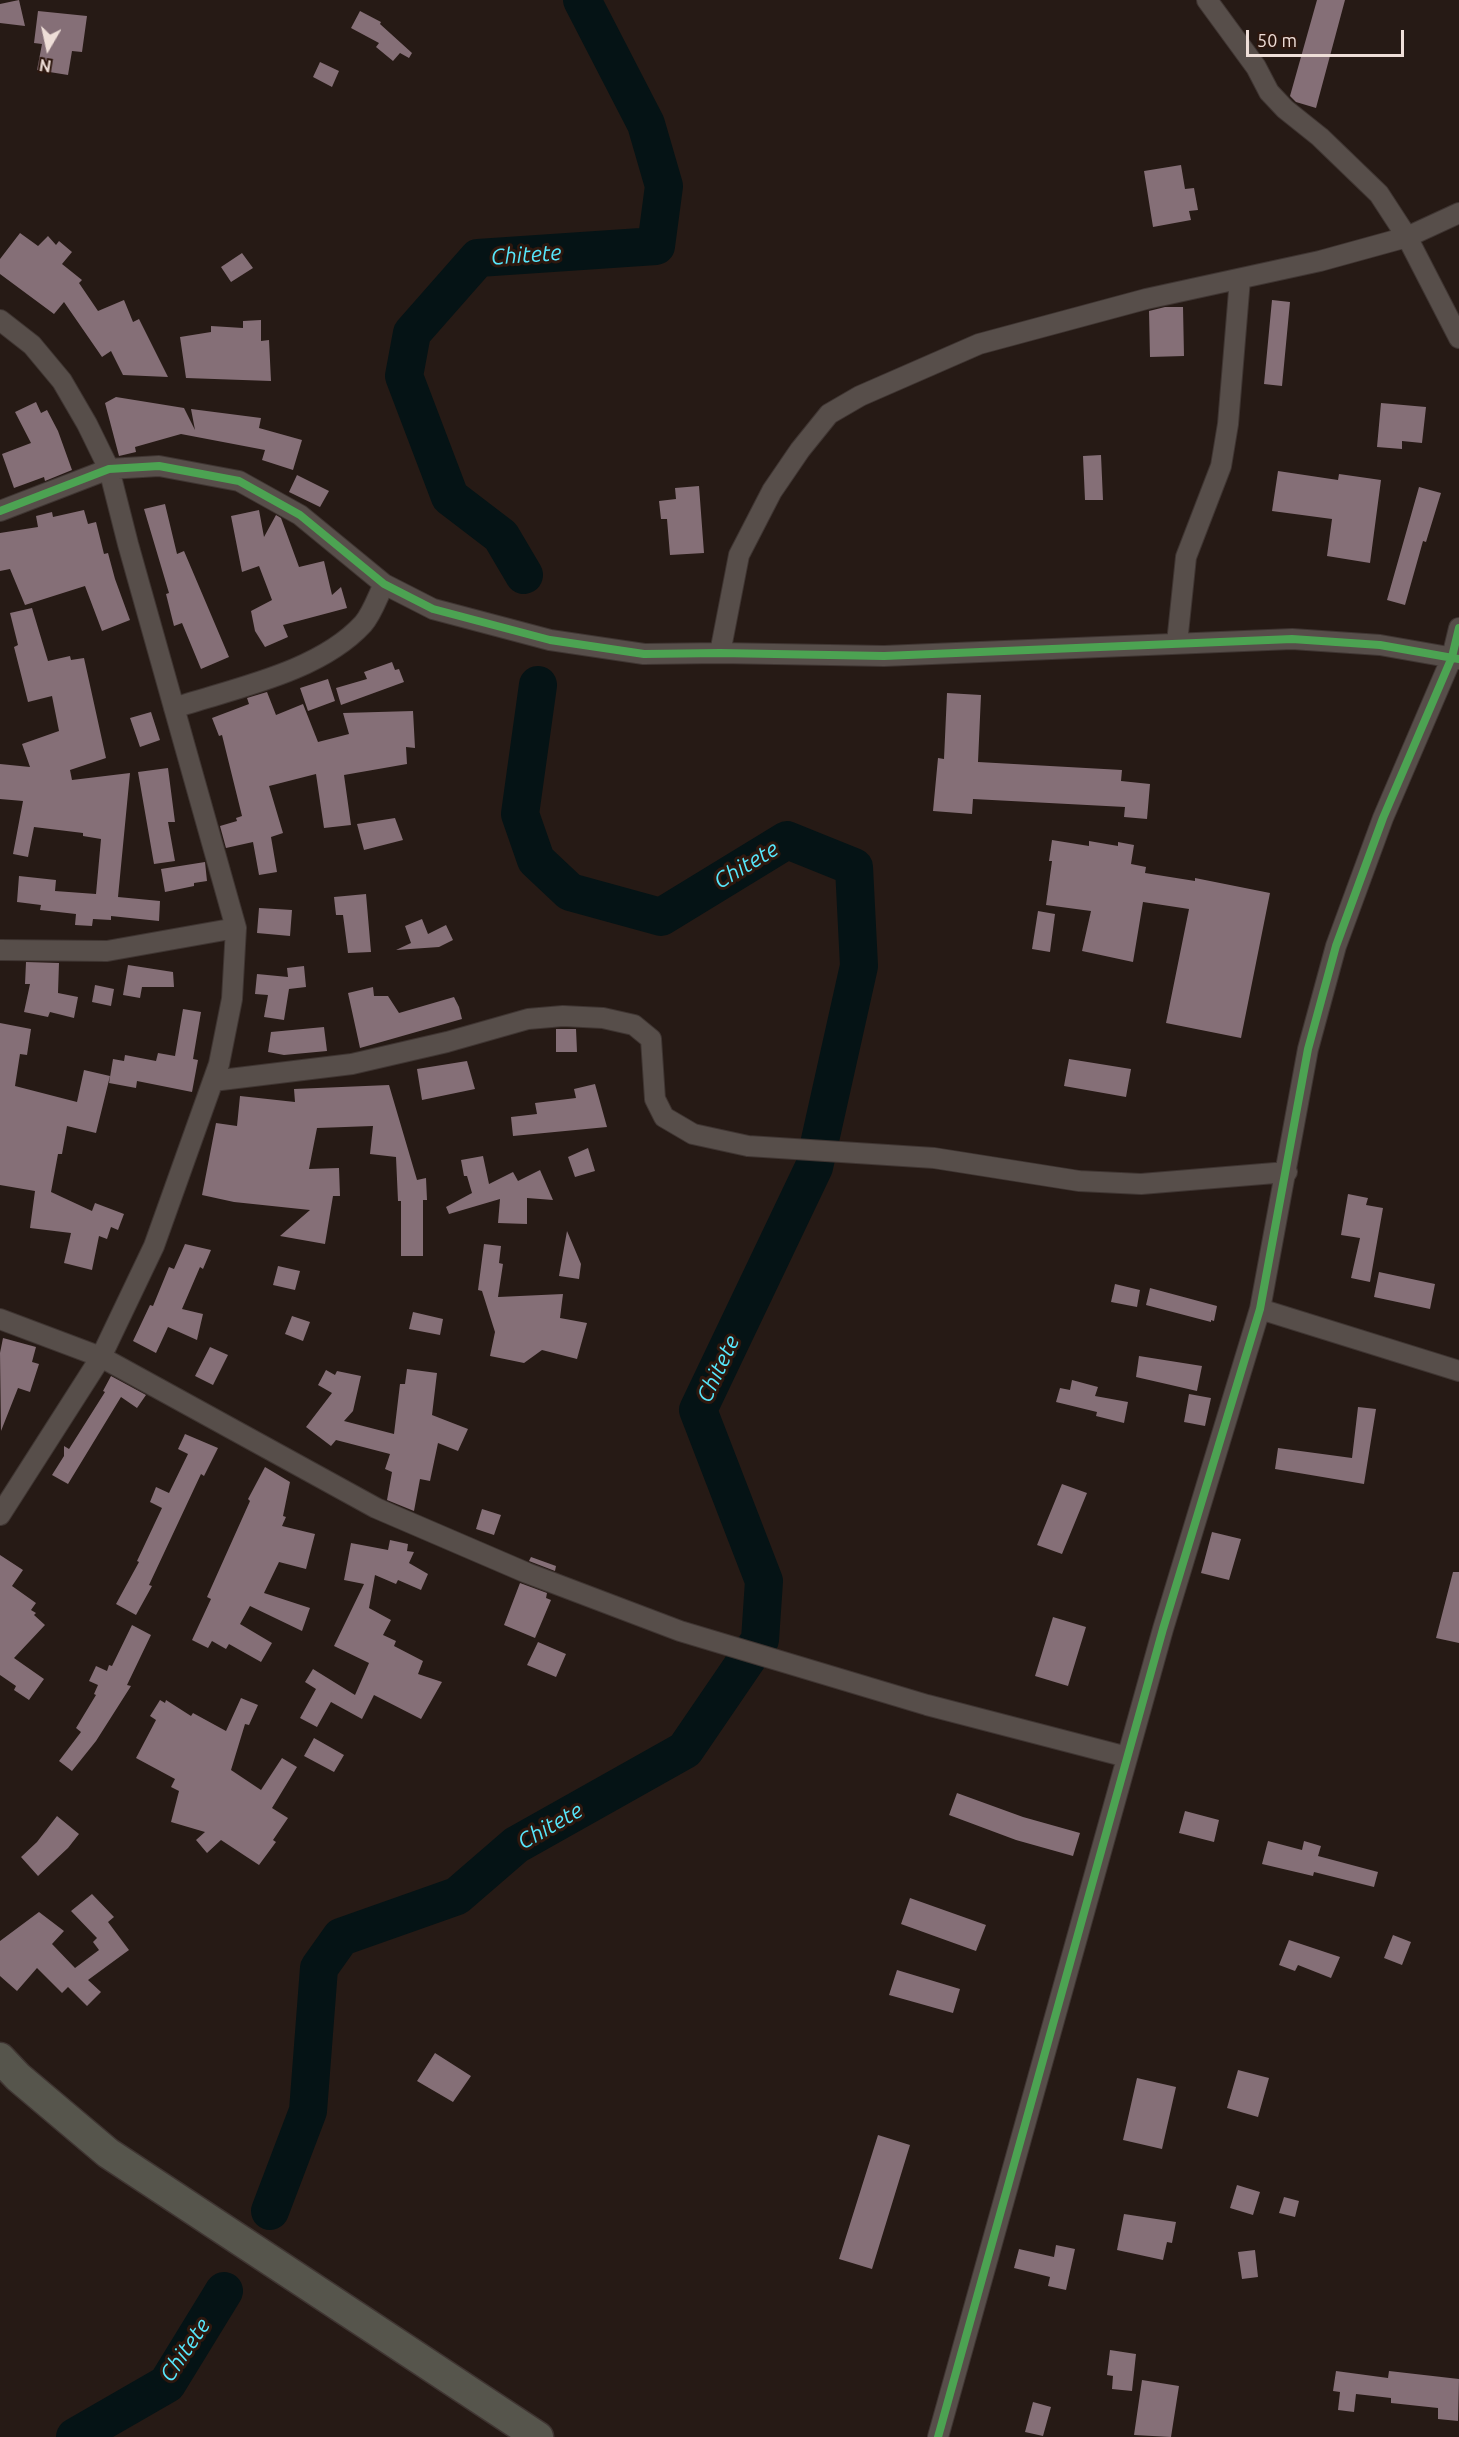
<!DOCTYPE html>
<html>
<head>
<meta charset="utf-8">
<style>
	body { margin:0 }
	#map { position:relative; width:1459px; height:2437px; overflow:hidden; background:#261a15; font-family:Ubuntu,sans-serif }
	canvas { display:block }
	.north { position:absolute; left:18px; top:18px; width:60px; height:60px; -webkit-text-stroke:4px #2d170e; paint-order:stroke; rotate:189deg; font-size:16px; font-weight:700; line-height:24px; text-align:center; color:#eeded8 }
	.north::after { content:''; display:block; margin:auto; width:21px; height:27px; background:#eeded8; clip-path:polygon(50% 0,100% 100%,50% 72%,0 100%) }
	.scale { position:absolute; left:1246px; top:30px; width:158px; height:27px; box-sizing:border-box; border:3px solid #eeded8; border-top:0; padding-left:8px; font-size:18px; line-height:21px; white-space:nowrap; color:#eeded8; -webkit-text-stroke:4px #2d170e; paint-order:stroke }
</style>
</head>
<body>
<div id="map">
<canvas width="1459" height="2437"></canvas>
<div class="north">N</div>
<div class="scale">50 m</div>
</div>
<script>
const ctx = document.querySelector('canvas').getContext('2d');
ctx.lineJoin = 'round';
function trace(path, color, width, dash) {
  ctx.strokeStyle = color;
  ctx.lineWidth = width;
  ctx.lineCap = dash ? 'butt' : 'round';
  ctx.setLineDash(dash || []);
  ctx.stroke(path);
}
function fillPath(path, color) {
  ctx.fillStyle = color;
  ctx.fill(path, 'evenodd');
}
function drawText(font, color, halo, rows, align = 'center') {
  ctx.font = font + ' Ubuntu,sans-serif';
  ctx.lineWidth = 6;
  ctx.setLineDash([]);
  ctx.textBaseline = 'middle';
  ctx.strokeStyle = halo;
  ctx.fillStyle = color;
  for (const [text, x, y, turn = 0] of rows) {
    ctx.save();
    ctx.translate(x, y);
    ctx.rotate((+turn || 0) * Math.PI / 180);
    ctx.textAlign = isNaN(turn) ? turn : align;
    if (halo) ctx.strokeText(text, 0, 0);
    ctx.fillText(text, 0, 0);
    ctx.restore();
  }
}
trace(new Path2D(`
	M 524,575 L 501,536 L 450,497 L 404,376 L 412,333 L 478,258 L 656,246 L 664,186 L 646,124 L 582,0
	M 270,2211 L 308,2111 L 319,1968 L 341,1937 L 457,1896 L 516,1845 L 685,1750 L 760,1640 L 764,1581 L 698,1410 L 814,1167 L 859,966 L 854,867 L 787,840 L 661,917 L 570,892 L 536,860 L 520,814 L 538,685
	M 75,2437 L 167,2384 L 224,2291`), '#051315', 38);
fillPath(new Path2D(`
	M 19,0 L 25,26 L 0,23 L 0,4 Z
	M 1317,0 L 1345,0 L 1316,108 L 1296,102 L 1290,96 Z
	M 38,11 L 87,16 L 82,52 L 72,51 L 68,75 L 37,70 L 42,44 L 34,43 Z
	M 360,11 L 381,22 L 380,24 L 412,53 L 409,58 L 400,53 L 393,61 L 376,47 L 379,43 L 351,28 Z
	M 320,62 L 339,71 L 332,87 L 313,77 Z
	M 1181,165 L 1185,189 L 1194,188 L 1198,210 L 1189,211 L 1191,220 L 1153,227 L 1144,171 Z
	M 20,233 L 38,246 L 48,236 L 56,245 L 59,241 L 72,252 L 62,264 L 82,280 L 79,283 L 98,311 L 124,300 L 133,322 L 139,319 L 168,377 L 123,375 L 111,351 L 102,357 L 64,302 L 54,314 L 0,274 L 0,259 Z
	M 242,253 L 253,268 L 231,282 L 221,267 Z
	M 1272,300 L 1290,302 L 1282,386 L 1264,384 Z
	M 1165,307 L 1183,307 L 1184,356 L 1150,357 L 1149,311 Z
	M 261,320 L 261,341 L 269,340 L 271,381 L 186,378 L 180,337 L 211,332 L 211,326 L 243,328 L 243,321 Z
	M 116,397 L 184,408 L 195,430 L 191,409 L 261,418 L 259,428 L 302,440 L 293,470 L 262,460 L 265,450 L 181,434 L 135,447 L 136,452 L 119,456 L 105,403 Z
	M 36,402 L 41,413 L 47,410 L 58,431 L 72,470 L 45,481 L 44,477 L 14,488 L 2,454 L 31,443 L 15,412 Z
	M 1381,403 L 1426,407 L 1422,443 L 1402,441 L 1402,449 L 1377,447 Z
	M 1101,455 L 1103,500 L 1085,500 L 1083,456 Z
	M 1278,471 L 1338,480 L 1339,474 L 1381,480 L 1370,563 L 1327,556 L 1332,519 L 1272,511 Z
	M 297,475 L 329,491 L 320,507 L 289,492 Z
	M 699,486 L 704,553 L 670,555 L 667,519 L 661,519 L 659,501 L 676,499 L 675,488 Z
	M 1419,487 L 1441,493 L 1426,542 L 1423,541 L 1405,605 L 1387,600 Z
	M 165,504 L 177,554 L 184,551 L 229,657 L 201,669 L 182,623 L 174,626 L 166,594 L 169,593 L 144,509 Z
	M 84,510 L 88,524 L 96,522 L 104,554 L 108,553 L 115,579 L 130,620 L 102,631 L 85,586 L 25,605 L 10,569 L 0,571 L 0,533 L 38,527 L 36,516 L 52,512 L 53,517 Z
	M 259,510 L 264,537 L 276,515 L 281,518 L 299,567 L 324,561 L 332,595 L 341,587 L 347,608 L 283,625 L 288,637 L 265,647 L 255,631 L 251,611 L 272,600 L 259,566 L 242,572 L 231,516 Z
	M 32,608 L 48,661 L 70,656 L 71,660 L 84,658 L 106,758 L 70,770 L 72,780 L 130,773 L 118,897 L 160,901 L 159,921 L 111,916 L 111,920 L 93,919 L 92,926 L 75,925 L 76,914 L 40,910 L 41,905 L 17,902 L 19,876 L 56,880 L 55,891 L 96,894 L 101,839 L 83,836 L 83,833 L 34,827 L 28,857 L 13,854 L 23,801 L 0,799 L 0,764 L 30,767 L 22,744 L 59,731 L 52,696 L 28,702 L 14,647 L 18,645 L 10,613 Z
	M 392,662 L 395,670 L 399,669 L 404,682 L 341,705 L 336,688 L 367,679 L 364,672 Z
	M 328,679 L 335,701 L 308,711 L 300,688 Z
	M 267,692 L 276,715 L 303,704 L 318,742 L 349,734 L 343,713 L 413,711 L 415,748 L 406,747 L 407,764 L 344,775 L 351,825 L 324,828 L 316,774 L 269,786 L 283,833 L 271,837 L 277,872 L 259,875 L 253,842 L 226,848 L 220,826 L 237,821 L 236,818 L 242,816 L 222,735 L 219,736 L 212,718 L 249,704 L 247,698 Z
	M 947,693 L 981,695 L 978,762 L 1122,770 L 1121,781 L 1150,784 L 1147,819 L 1124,817 L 1125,807 L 973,799 L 972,814 L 933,811 L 938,758 L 944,759 Z
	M 151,712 L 160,740 L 140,747 L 130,718 Z
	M 168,768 L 175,822 L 168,822 L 175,861 L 154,864 L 138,772 Z
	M 395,818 L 403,840 L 364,850 L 357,824 Z
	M 1052,840 L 1089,846 L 1089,841 L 1118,846 L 1118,842 L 1134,845 L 1131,864 L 1146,867 L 1145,873 L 1195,881 L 1195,878 L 1270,893 L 1241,1038 L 1166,1023 L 1189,909 L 1143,902 L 1133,962 L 1082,951 L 1091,911 L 1046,905 L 1052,861 L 1049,861 Z
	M 205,862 L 207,881 L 194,883 L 194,886 L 165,892 L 161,869 Z
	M 366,894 L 371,952 L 348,953 L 343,915 L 336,915 L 334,897 Z
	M 259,908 L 292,910 L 290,936 L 257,933 Z
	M 1038,911 L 1055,914 L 1050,952 L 1032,949 Z
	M 422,919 L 428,934 L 446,925 L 453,940 L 439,947 L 396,950 L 411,943 L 405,926 Z
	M 26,962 L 59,963 L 58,993 L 78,997 L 74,1018 L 50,1012 L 48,1017 L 24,1012 L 30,984 L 25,984 Z
	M 128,965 L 173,972 L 174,987 L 142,987 L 140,998 L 123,995 Z
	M 304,966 L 306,987 L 289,989 L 284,1020 L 264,1017 L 268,995 L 255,994 L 257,974 L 288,977 L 287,968 Z
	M 95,985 L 114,989 L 111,1006 L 92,1002 Z
	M 373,987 L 374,996 L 388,996 L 399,1013 L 454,997 L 459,1007 L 462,1019 L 360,1048 L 348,993 Z
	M 183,1009 L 201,1012 L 193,1059 L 198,1060 L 192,1092 L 137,1081 L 136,1088 L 109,1083 L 113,1059 L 124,1061 L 125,1055 L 156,1061 L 158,1053 L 175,1056 Z
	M 0,1023 L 31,1029 L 27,1055 L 20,1054 L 15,1086 L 77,1102 L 84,1070 L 110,1076 L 96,1133 L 67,1126 L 62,1154 L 58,1154 L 51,1192 L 92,1211 L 95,1203 L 124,1214 L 118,1230 L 111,1227 L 107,1239 L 99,1236 L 92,1270 L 64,1263 L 71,1233 L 30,1228 L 35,1191 L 0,1185 Z
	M 324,1027 L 327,1051 L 284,1055 L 268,1052 L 271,1032 Z
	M 556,1029 L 576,1029 L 577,1052 L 556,1052 Z
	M 1069,1059 L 1131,1069 L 1126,1097 L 1064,1086 Z
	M 467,1061 L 475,1089 L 422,1100 L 417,1069 Z
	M 595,1084 L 607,1127 L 513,1136 L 511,1117 L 537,1114 L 535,1103 L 576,1098 L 574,1089 Z
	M 389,1085 L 417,1180 L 426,1178 L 427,1200 L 423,1200 L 423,1256 L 401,1256 L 401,1201 L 398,1201 L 396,1157 L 370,1154 L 373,1126 L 317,1128 L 309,1169 L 339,1168 L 340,1196 L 333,1196 L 325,1244 L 280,1236 L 310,1210 L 234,1202 L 202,1195 L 216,1123 L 237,1126 L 240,1096 L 295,1102 L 294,1089 Z
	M 588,1148 L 595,1171 L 575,1177 L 568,1157 Z
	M 483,1156 L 489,1184 L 513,1172 L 518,1181 L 540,1170 L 553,1200 L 527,1198 L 527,1224 L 498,1223 L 500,1199 L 449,1214 L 446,1207 L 472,1193 L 467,1176 L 464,1176 L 461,1160 Z
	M 1348,1194 L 1368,1198 L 1366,1205 L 1383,1208 L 1370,1282 L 1351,1278 L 1360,1238 L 1341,1235 Z
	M 567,1231 L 581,1264 L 579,1279 L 559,1276 Z
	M 185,1244 L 211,1250 L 203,1269 L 200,1267 L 182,1309 L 203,1314 L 197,1340 L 168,1327 L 156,1353 L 133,1341 L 150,1305 L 153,1306 L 169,1267 L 174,1269 Z
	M 484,1244 L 501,1246 L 499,1263 L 503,1264 L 498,1297 L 563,1294 L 560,1318 L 587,1323 L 577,1359 L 542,1350 L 524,1363 L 490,1356 L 495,1332 L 482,1291 L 478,1290 Z
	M 278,1266 L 300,1271 L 295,1290 L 273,1285 Z
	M 1379,1272 L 1435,1284 L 1430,1309 L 1374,1297 Z
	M 1115,1284 L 1140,1290 L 1137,1307 L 1111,1302 Z
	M 1150,1288 L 1217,1306 L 1214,1321 L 1211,1320 L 1211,1322 L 1146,1305 Z
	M 413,1312 L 443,1319 L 440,1335 L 409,1329 Z
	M 292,1316 L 310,1322 L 303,1341 L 285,1334 Z
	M 3,1338 L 36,1347 L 32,1362 L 39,1364 L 30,1392 L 18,1388 L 1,1431 L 0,1353 Z
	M 210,1347 L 228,1355 L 213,1385 L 195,1376 Z
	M 1139,1356 L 1202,1366 L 1197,1391 L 1136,1377 Z
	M 407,1369 L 437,1373 L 432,1415 L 468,1429 L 458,1451 L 438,1443 L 430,1481 L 420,1479 L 414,1511 L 387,1500 L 392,1472 L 385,1469 L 390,1454 L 336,1440 L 331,1446 L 306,1427 L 332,1393 L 318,1385 L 326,1370 L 335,1375 L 337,1371 L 361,1376 L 353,1411 L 344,1421 L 394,1434 L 400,1384 L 405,1384 Z
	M 111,1376 L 146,1395 L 137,1408 L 121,1397 L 68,1484 L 52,1475 L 64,1456 L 64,1446 L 69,1449 L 105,1392 L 103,1391 Z
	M 1072,1380 L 1098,1387 L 1095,1396 L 1128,1402 L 1124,1423 L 1096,1416 L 1097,1412 L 1056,1402 L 1060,1388 L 1070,1390 Z
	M 1189,1394 L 1211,1398 L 1205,1426 L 1184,1422 Z
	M 1358,1407 L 1376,1409 L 1364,1484 L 1275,1469 L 1278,1448 L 1352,1458 Z
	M 185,1434 L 218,1448 L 204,1476 L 201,1474 L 149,1585 L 152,1586 L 136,1615 L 116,1604 L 139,1562 L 137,1561 L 162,1508 L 150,1502 L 156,1487 L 169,1493 L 188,1454 L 178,1449 Z
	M 265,1467 L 290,1482 L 283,1516 L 286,1517 L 282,1526 L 315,1534 L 306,1569 L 279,1562 L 264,1593 L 310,1608 L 302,1631 L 250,1606 L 240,1624 L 272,1643 L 261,1662 L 229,1644 L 226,1649 L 212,1641 L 208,1648 L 192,1640 L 211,1599 L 207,1597 L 250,1501 L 248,1499 Z
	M 1062,1484 L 1087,1493 L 1062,1554 L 1037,1545 Z
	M 482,1509 L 501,1515 L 494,1535 L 476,1529 Z
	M 1212,1532 L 1241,1539 L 1229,1580 L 1201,1573 Z
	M 390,1540 L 408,1544 L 407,1551 L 414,1552 L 409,1563 L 428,1574 L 421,1590 L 398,1580 L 396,1584 L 375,1575 L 369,1608 L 391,1620 L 383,1635 L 396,1641 L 394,1646 L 423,1661 L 418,1674 L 442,1682 L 421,1719 L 374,1695 L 362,1719 L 331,1702 L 317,1727 L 300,1718 L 316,1689 L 305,1682 L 313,1669 L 355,1695 L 369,1663 L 334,1646 L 364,1584 L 344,1580 L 351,1543 L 388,1550 Z
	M 0,1555 L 23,1570 L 12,1586 L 36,1603 L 31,1610 L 36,1613 L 34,1615 L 45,1625 L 14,1658 L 44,1679 L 29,1700 L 14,1690 L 16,1686 L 0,1675 Z
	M 531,1557 L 556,1566 L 555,1571 L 529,1561 Z
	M 1453,1572 L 1459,1572 L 1459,1643 L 1436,1638 Z
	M 520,1583 L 547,1593 L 546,1598 L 551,1600 L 535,1638 L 504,1625 Z
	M 1053,1617 L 1086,1627 L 1068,1686 L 1035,1676 Z
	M 132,1625 L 151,1635 L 127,1685 L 131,1686 L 96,1741 L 72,1771 L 59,1761 L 81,1732 L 76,1728 L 96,1695 L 94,1694 L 98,1685 L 89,1681 L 96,1666 L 107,1671 L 109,1665 L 112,1666 Z
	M 538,1642 L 566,1654 L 556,1677 L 527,1665 Z
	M 241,1698 L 258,1705 L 249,1725 L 245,1724 L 231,1770 L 261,1790 L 282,1758 L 297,1767 L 272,1808 L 288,1818 L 273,1840 L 276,1842 L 259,1865 L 221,1840 L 207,1853 L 196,1840 L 205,1832 L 171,1822 L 179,1791 L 171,1787 L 175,1779 L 136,1758 L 156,1720 L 150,1716 L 160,1700 L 165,1703 L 166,1700 L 191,1716 L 193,1713 L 226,1731 Z
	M 314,1738 L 344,1755 L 334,1772 L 304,1756 Z
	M 957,1793 L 1023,1817 L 1080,1833 L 1073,1856 L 1016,1840 L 949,1815 Z
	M 1185,1811 L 1219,1820 L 1214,1842 L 1179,1833 Z
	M 57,1816 L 79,1834 L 68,1848 L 38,1876 L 21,1857 L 37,1842 Z
	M 1268,1841 L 1302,1850 L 1304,1841 L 1321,1846 L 1318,1856 L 1378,1872 L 1374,1887 L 1314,1872 L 1313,1876 L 1262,1864 Z
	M 92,1894 L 114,1917 L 108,1922 L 129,1950 L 88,1980 L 101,1992 L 87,2006 L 68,1987 L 62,1993 L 37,1968 L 17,1991 L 0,1976 L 0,1941 L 39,1912 L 64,1931 L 52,1944 L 75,1968 L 99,1950 L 93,1942 L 97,1938 L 71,1911 Z
	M 910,1898 L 986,1925 L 976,1951 L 901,1924 Z
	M 1393,1935 L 1411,1942 L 1402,1965 L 1384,1958 Z
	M 1289,1940 L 1340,1957 L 1331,1978 L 1298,1965 L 1295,1971 L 1279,1965 Z
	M 897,1970 L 960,1989 L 953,2013 L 889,1995 Z
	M 435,2053 L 471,2076 L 453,2102 L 417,2081 Z
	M 1238,2070 L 1269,2078 L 1258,2117 L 1227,2108 Z
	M 1137,2078 L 1176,2087 L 1162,2149 L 1123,2140 Z
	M 878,2135 L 910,2145 L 872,2269 L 839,2259 Z
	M 1237,2185 L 1260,2192 L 1253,2215 L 1230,2208 Z
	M 1284,2197 L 1299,2201 L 1295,2217 L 1279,2213 Z
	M 1124,2214 L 1176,2222 L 1172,2243 L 1167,2242 L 1163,2260 L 1117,2250 Z
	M 1056,2245 L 1075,2249 L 1066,2290 L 1048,2286 L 1050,2277 L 1014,2268 L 1019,2249 L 1054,2257 Z
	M 1255,2250 L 1258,2277 L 1242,2279 L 1238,2252 Z
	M 1110,2350 L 1136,2354 L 1132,2391 L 1112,2389 L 1113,2376 L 1107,2375 Z
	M 1336,2371 L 1388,2378 L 1389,2371 L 1459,2379 L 1458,2421 L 1438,2419 L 1438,2408 L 1391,2403 L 1391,2398 L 1356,2394 L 1354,2412 L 1338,2410 L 1340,2392 L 1333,2391 Z
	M 1142,2380 L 1179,2386 L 1171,2437 L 1134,2435 Z
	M 1033,2402 L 1051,2407 L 1043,2436 L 1025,2432 Z`), '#856f77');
const street = new Path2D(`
	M 1207,0 L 1256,67 L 1269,92 L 1285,109 L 1320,137 L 1379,194 L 1407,237 L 1459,338
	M 0,320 L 32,345 L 62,381 L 87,424 L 109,469 L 128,544 L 236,928 L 232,999 L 219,1064 L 154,1246 L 101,1357 L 0,1515
	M 0,511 L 109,469 L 159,466 L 239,481 L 300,515 L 384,584 L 433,609 L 550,640 L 644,654 L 720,653 L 884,656 L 1292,639 L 1380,645 L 1459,659
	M 1177,643 L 1186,557 L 1221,466 L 1228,424 L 1240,279
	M 720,653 L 739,555 L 772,491 L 800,450 L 829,414 L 860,396 L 979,344 L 1146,299 L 1320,261 L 1407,237 L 1459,213
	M 174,708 C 235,688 319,672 363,624 C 372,614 378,596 384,584
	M 0,950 L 107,951 L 236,928
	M 213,1081 L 352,1064 L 447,1042 L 528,1019 L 563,1016 L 603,1018 L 634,1025 L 651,1039 L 655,1099 L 664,1117 L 693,1134 L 748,1146 L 934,1158 L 1079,1181 L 1141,1184 L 1287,1172
	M 1260,1309 L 1459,1371
	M 0,1319 L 101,1357 L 376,1508 L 527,1573 L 680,1631 L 927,1705 L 1127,1757
	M 938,2437 L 1163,1629 L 1260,1309 L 1308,1049 L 1336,946 L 1383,818 L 1452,657 L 1459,628`);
const primary = new Path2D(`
	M 0,2058 L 18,2077 L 108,2153 L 538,2437`);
trace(street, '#3f3532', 22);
trace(primary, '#3f3532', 33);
trace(street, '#574e4a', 20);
trace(primary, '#56554c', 30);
trace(new Path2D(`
	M 0,511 L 109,469 L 159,466 L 239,481 L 300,515 L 384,584 L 433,609 L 550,640 L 644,654 L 720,653 L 884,656 L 1292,639 L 1380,645 L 1459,659
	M 938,2437 L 1163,1629 L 1260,1309 L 1308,1049 L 1336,946 L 1383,818 L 1452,657 L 1459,628`), '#4ca352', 8);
drawText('italic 22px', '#57e7fc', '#2d170e', [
	["Chitete",526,255,-4],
	["Chitete",746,865,-31],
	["Chitete",718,1369,-65],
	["Chitete",550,1826,-30],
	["Chitete",185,2350,-56]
]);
</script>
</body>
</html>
